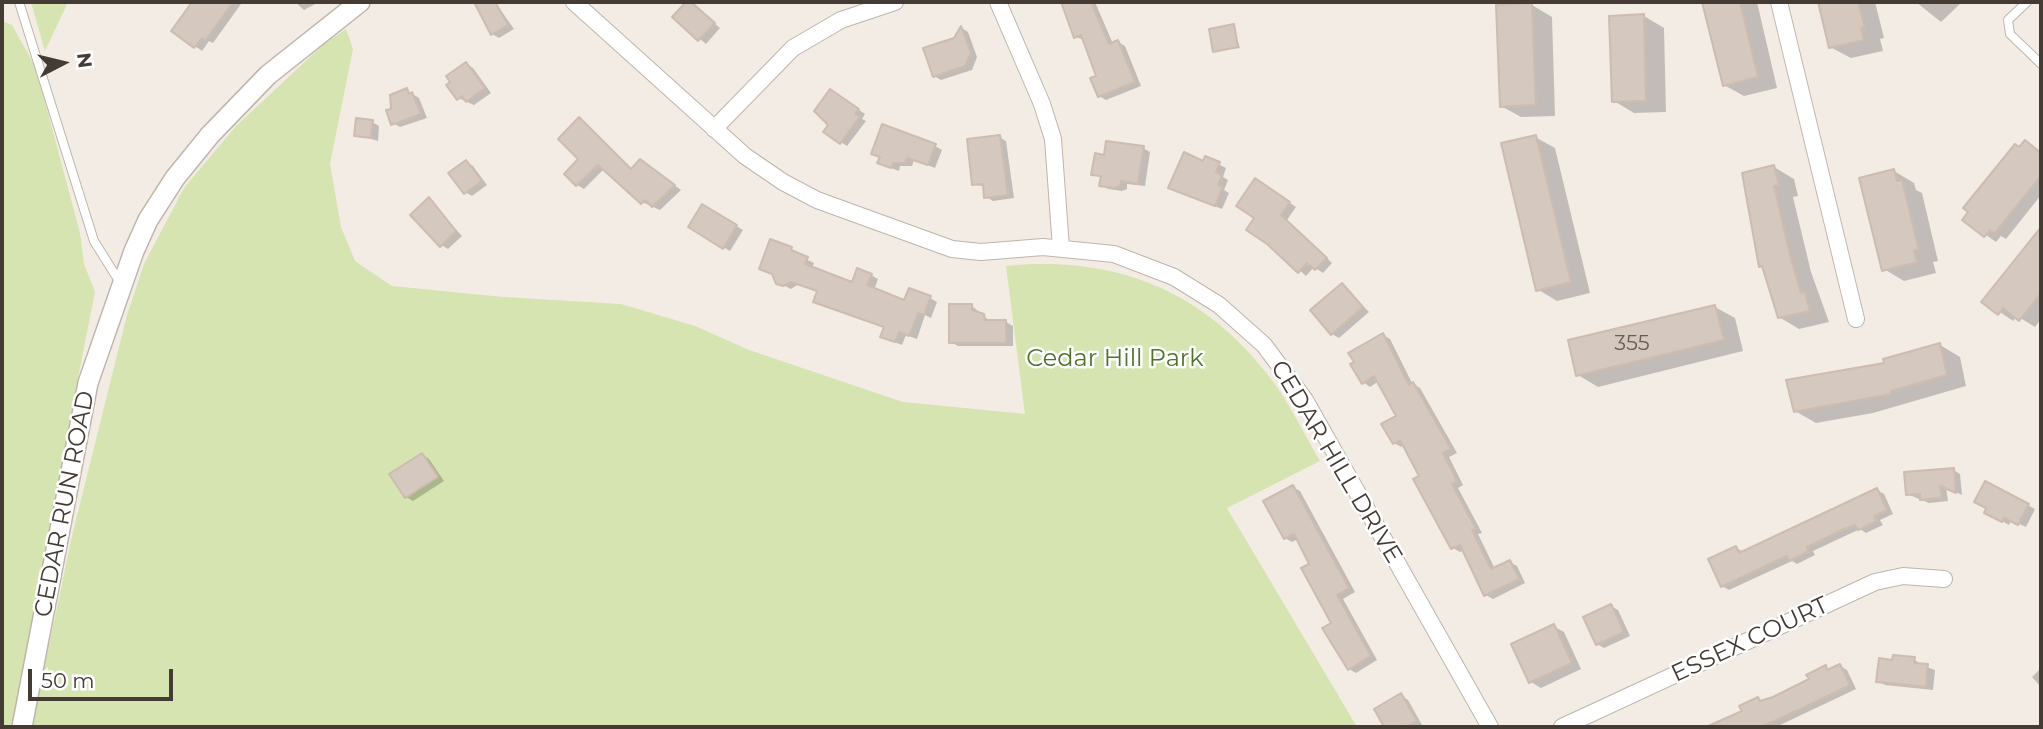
<!DOCTYPE html>
<html>
<head>
<meta charset="utf-8">
<style>
	body { margin:0 }
	#map { position:relative; width:2043px; height:729px; overflow:hidden; background:#f2ece5; font-family:Montserrat,sans-serif }
	canvas { display:block }
	.frame { position:absolute; inset:0; border:4px solid #443b35; pointer-events:none }
	.north { position:absolute; left:28px; top:28px; width:70px; height:70px; -webkit-text-stroke:5px #fff; paint-order:stroke; rotate:83deg; font-size:19px; font-weight:700; line-height:28px; text-align:center; color:#443b35 }
	.north::after { content:''; display:block; margin:auto; width:24px; height:32px; background:#443b35; clip-path:polygon(50% 0,100% 100%,50% 72%,0 100%) }
	.scale { position:absolute; left:28px; top:669px; width:145px; height:32px; box-sizing:border-box; border:4px solid #443b35; border-top:0; padding-left:9px; font-size:21px; line-height:24px; white-space:nowrap; color:#443b35; -webkit-text-stroke:5px #fff; paint-order:stroke }
</style>
</head>
<body>
<div id="map">
<canvas width="2043" height="729"></canvas>
<div class="frame"></div>
<div class="north">N</div>
<div class="scale">50 m</div>
</div>
<script>
const ctx = document.querySelector('canvas').getContext('2d');
ctx.lineJoin = 'round';
function fillPath(path, color) {
  ctx.fillStyle = color;
  ctx.fill(path, 'evenodd');
}
function trace(path, color, width, dash) {
  ctx.strokeStyle = color;
  ctx.lineWidth = width;
  ctx.lineCap = dash ? 'butt' : 'round';
  ctx.setLineDash(dash || []);
  ctx.stroke(path);
}
function drawText(font, color, halo, rows, align = 'center') {
  ctx.font = font + ' Montserrat,sans-serif';
  ctx.lineWidth = 5;
  ctx.setLineDash([]);
  ctx.textBaseline = 'middle';
  ctx.strokeStyle = halo;
  ctx.fillStyle = color;
  for (const [text, x, y, turn = 0] of rows) {
    ctx.save();
    ctx.translate(x, y);
    ctx.rotate((+turn || 0) * Math.PI / 180);
    ctx.textAlign = isNaN(turn) ? turn : align;
    if (halo) ctx.strokeText(text, 0, 0);
    ctx.fillText(text, 0, 0);
    ctx.restore();
  }
}
fillPath(new Path2D(`
	M 31,2 L 68,2 L 45,51 Z
	M 2,21 L 12,25 L 36,68 L 80,233 L 84,264 L 95,292 L 70,418 L 54,530 L 14,727 L 2,727 Z
	M 346,29 L 353,49 L 330,164 L 341,227 L 355,261 L 392,286 L 503,297 L 621,304 L 695,326 L 749,350 L 903,402 L 1025,414 L 1006,266 C 1114,255 1204,290 1271,379 C 1290,404 1304,434 1320,461 L 1227,508 L 1357,727 L 32,727 L 72,536 L 127,315 L 144,264 L 184,188 L 236,126 L 324,44 Z`), '#d5e4b0');
fillPath(new Path2D(`
	M 194,2 L 237,2 L 241,4 L 213,43 L 209,41 L 202,51 L 173,30 Z
	M 295,2 L 319,2 L 304,10 Z
	M 475,2 L 495,2 L 514,29 L 499,38 L 492,34 Z
	M 689,2 L 720,28 L 706,44 L 674,17 Z
	M 1063,2 L 1095,2 L 1113,44 L 1118,42 L 1125,46 L 1141,86 L 1106,100 L 1099,96 L 1099,77 L 1084,40 L 1076,37 Z
	M 1704,2 L 1757,2 L 1777,88 L 1744,96 L 1724,85 Z
	M 1819,2 L 1875,2 L 1884,38 L 1880,39 L 1883,51 L 1851,58 L 1830,47 Z
	M 1916,2 L 1962,2 L 1941,22 Z
	M 1532,5 L 1552,17 L 1555,116 L 1521,117 L 1501,106 Z
	M 1644,16 L 1664,28 L 1666,112 L 1634,113 L 1614,101 Z
	M 1233,26 L 1240,48 L 1215,51 Z
	M 962,28 L 968,32 L 977,57 L 972,70 L 941,80 L 934,76 Z
	M 466,64 L 473,68 L 491,93 L 474,105 L 458,98 Z
	M 406,90 L 419,98 L 427,118 L 400,127 L 393,123 L 392,110 Z
	M 837,95 L 865,114 L 862,119 L 866,121 L 847,146 L 841,142 L 830,125 Z
	M 579,120 L 633,170 L 647,165 L 681,190 L 660,210 L 642,202 L 605,168 L 584,189 L 577,185 L 566,174 L 581,159 Z
	M 372,122 L 379,126 L 378,141 L 358,135 Z
	M 999,137 L 1006,141 L 1014,198 L 993,201 L 986,197 L 985,187 L 973,184 Z
	M 1535,137 L 1555,148 L 1590,293 L 1557,301 L 1537,289 Z
	M 2025,142 L 2041,155 L 2041,195 L 2006,239 L 2001,236 L 1996,242 L 1964,219 Z
	M 935,146 L 942,150 L 935,168 L 914,160 L 912,166 L 900,166 L 899,171 L 886,166 L 873,153 Z
	M 1143,148 L 1150,152 L 1145,186 L 1127,184 L 1127,189 L 1122,191 L 1108,189 L 1101,185 L 1102,178 L 1093,174 L 1106,157 Z
	M 1206,158 L 1226,168 L 1223,177 L 1228,180 L 1224,190 L 1229,193 L 1222,209 L 1170,188 L 1204,163 Z
	M 466,162 L 473,166 L 487,185 L 472,196 L 465,192 Z
	M 1774,167 L 1794,179 L 1798,196 L 1793,197 L 1811,272 L 1829,322 L 1799,329 L 1779,317 L 1772,299 L 1752,228 L 1744,175 Z
	M 1894,171 L 1914,183 L 1916,190 L 1922,193 L 1938,261 L 1933,262 L 1936,273 L 1904,281 L 1884,269 Z
	M 1262,184 L 1296,207 L 1287,220 L 1332,263 L 1323,273 L 1314,267 L 1306,276 L 1268,242 L 1256,217 Z
	M 429,200 L 462,236 L 448,249 L 441,245 Z
	M 703,206 L 743,230 L 730,251 L 690,227 Z
	M 2041,229 L 2041,319 L 2035,327 L 2017,316 L 2013,321 L 1984,301 Z
	M 771,241 L 798,252 L 797,255 L 814,263 L 812,268 L 853,284 L 871,275 L 878,279 L 874,290 L 905,302 L 930,298 L 937,302 L 931,318 L 925,315 L 917,339 L 906,335 L 902,345 L 889,340 L 885,327 L 819,292 L 799,284 L 791,289 L 777,282 Z
	M 1342,285 L 1369,312 L 1339,338 L 1332,334 Z
	M 972,306 L 991,322 L 1006,322 L 1013,326 L 1013,346 L 958,346 L 951,342 Z
	M 1715,307 L 1735,318 L 1743,351 L 1598,387 L 1578,375 Z
	M 1383,335 L 1390,339 L 1412,383 L 1420,388 L 1457,453 L 1449,457 L 1463,485 L 1458,488 L 1482,533 L 1478,534 L 1495,569 L 1510,562 L 1517,566 L 1525,583 L 1493,599 L 1486,595 L 1464,550 L 1460,552 L 1453,548 L 1422,476 L 1404,445 L 1401,447 L 1394,443 L 1398,417 L 1379,381 L 1370,387 L 1363,382 Z
	M 1940,345 L 1960,357 L 1966,386 L 1873,413 L 1816,423 L 1795,411 L 1886,364 Z
	M 423,455 L 429,459 L 444,481 L 413,501 L 406,497 Z
	M 1953,470 L 1960,474 L 1962,495 L 1946,487 L 1948,501 L 1929,503 L 1907,494 Z
	M 1985,483 L 2035,509 L 2026,527 L 2011,520 L 2009,525 L 1993,516 L 1988,508 Z
	M 1293,487 L 1300,491 L 1355,592 L 1343,599 L 1377,660 L 1356,673 L 1349,669 L 1312,565 L 1298,539 L 1292,542 L 1285,538 Z
	M 1877,490 L 1884,494 L 1893,514 L 1880,520 L 1883,525 L 1866,533 L 1860,529 L 1813,551 L 1815,555 L 1797,564 L 1792,561 L 1729,590 L 1722,586 L 1736,548 L 1744,552 Z
	M 1611,606 L 1618,610 L 1630,636 L 1604,648 L 1597,644 Z
	M 1553,626 L 1564,632 L 1581,669 L 1541,688 L 1531,682 Z
	M 1914,659 L 1921,665 L 1935,670 L 1933,690 L 1885,685 L 1878,681 L 1894,662 Z
	M 1840,666 L 1847,670 L 1856,689 L 1776,727 L 1735,727 L 1730,718 L 1744,712 L 1758,699 L 1764,702 L 1811,680 L 1825,667 L 1831,670 Z
	M 2041,668 L 2041,687 L 2032,677 Z
	M 1401,696 L 1408,700 L 1422,725 L 1386,727 L 1376,710 Z`), '#0003');
const building = new Path2D(`
	M 192,2 L 233,2 L 205,41 L 202,38 L 194,48 L 171,31 Z
	M 474,2 L 495,2 L 508,25 L 491,35 Z
	M 686,2 L 691,2 L 715,23 L 698,41 L 672,17 Z
	M 1061,2 L 1091,2 L 1109,44 L 1118,40 L 1135,82 L 1098,97 L 1090,78 L 1096,76 L 1081,35 L 1074,38 Z
	M 1702,2 L 1740,2 L 1758,77 L 1723,86 Z
	M 1818,2 L 1858,2 L 1865,27 L 1861,28 L 1864,40 L 1829,48 Z
	M 1532,3 L 1536,105 L 1500,107 L 1496,5 Z
	M 1644,14 L 1646,101 L 1612,102 L 1609,16 Z
	M 1234,24 L 1238,47 L 1213,52 L 1209,29 Z
	M 961,26 L 971,53 L 965,66 L 933,77 L 923,48 L 954,38 Z
	M 466,62 L 485,88 L 466,102 L 462,96 L 457,100 L 446,85 L 450,82 L 446,76 Z
	M 407,88 L 409,94 L 412,92 L 421,114 L 391,125 L 386,110 L 391,109 L 390,95 Z
	M 830,89 L 859,109 L 855,114 L 860,116 L 840,144 L 823,132 L 828,125 L 814,111 Z
	M 579,117 L 631,169 L 640,159 L 675,185 L 652,207 L 645,200 L 641,204 L 598,165 L 576,186 L 564,174 L 578,159 L 558,139 Z
	M 356,118 L 373,120 L 371,138 L 354,136 Z
	M 882,124 L 936,144 L 928,165 L 907,158 L 905,163 L 893,163 L 891,168 L 877,163 L 880,157 L 871,154 Z
	M 1000,135 L 1008,195 L 984,198 L 983,184 L 972,185 L 967,139 Z
	M 1536,135 L 1571,282 L 1536,291 L 1501,143 Z
	M 2025,140 L 2041,153 L 2041,176 L 1994,234 L 1990,230 L 1984,237 L 1962,220 L 1968,212 L 1963,208 L 2015,144 L 2019,147 Z
	M 1106,141 L 1144,146 L 1138,184 L 1121,181 L 1120,186 L 1114,188 L 1099,186 L 1101,176 L 1091,175 L 1095,153 L 1104,155 Z
	M 1184,152 L 1203,161 L 1205,156 L 1220,162 L 1216,172 L 1222,175 L 1218,185 L 1223,187 L 1215,206 L 1168,188 Z
	M 466,160 L 482,181 L 464,194 L 448,173 Z
	M 1774,165 L 1779,185 L 1774,186 L 1791,259 L 1801,293 L 1805,292 L 1810,311 L 1778,318 L 1762,266 L 1759,267 L 1742,173 Z
	M 1894,169 L 1897,181 L 1902,180 L 1919,250 L 1914,251 L 1917,262 L 1882,271 L 1859,178 Z
	M 1255,178 L 1290,202 L 1281,215 L 1327,258 L 1315,270 L 1307,263 L 1298,273 L 1267,244 L 1246,230 L 1254,218 L 1236,206 Z
	M 429,197 L 456,231 L 440,247 L 410,215 Z
	M 702,204 L 737,225 L 723,249 L 688,227 Z
	M 2041,227 L 2041,293 L 2019,321 L 2003,308 L 1998,315 L 1981,302 Z
	M 770,239 L 792,247 L 791,250 L 808,257 L 805,264 L 852,282 L 857,268 L 872,274 L 867,285 L 904,300 L 909,288 L 931,296 L 924,315 L 918,313 L 909,336 L 899,332 L 895,342 L 880,337 L 884,327 L 813,302 L 817,291 L 791,282 L 783,286 L 776,284 L 772,274 L 759,269 Z
	M 1342,283 L 1363,307 L 1331,335 L 1310,310 Z
	M 949,304 L 972,304 L 972,310 L 984,314 L 985,320 L 1006,320 L 1006,343 L 949,343 Z
	M 1715,305 L 1724,340 L 1576,376 L 1568,340 Z
	M 1383,333 L 1409,385 L 1413,382 L 1451,449 L 1443,453 L 1457,481 L 1452,484 L 1476,529 L 1472,530 L 1491,569 L 1510,560 L 1519,579 L 1484,596 L 1460,545 L 1451,549 L 1413,479 L 1419,476 L 1400,440 L 1393,444 L 1381,424 L 1396,416 L 1374,376 L 1362,384 L 1350,364 L 1354,362 L 1348,353 Z
	M 1940,343 L 1947,375 L 1891,391 L 1891,394 L 1794,412 L 1786,380 L 1884,363 L 1883,359 Z
	M 422,453 L 438,477 L 405,498 L 389,474 Z
	M 1954,468 L 1956,493 L 1940,486 L 1942,498 L 1920,500 L 1920,494 L 1906,495 L 1904,472 Z
	M 1985,481 L 2029,504 L 2018,525 L 2004,518 L 2002,522 L 1984,513 L 1986,508 L 1974,502 Z
	M 1293,485 L 1349,588 L 1337,595 L 1371,656 L 1348,670 L 1322,628 L 1331,623 L 1301,568 L 1309,564 L 1294,534 L 1284,539 L 1263,501 Z
	M 1877,488 L 1887,510 L 1874,516 L 1877,521 L 1858,530 L 1855,525 L 1842,530 L 1807,547 L 1809,551 L 1789,561 L 1787,556 L 1721,587 L 1708,559 L 1736,546 L 1739,553 Z
	M 1611,604 L 1624,632 L 1596,645 L 1583,617 Z
	M 1554,624 L 1572,663 L 1529,683 L 1511,644 Z
	M 1893,655 L 1915,657 L 1914,663 L 1928,664 L 1926,687 L 1876,682 L 1879,658 L 1892,660 Z
	M 1840,664 L 1850,685 L 1805,707 L 1761,727 L 1706,727 L 1742,711 L 1739,706 L 1758,697 L 1760,701 L 1773,697 L 1809,679 L 1806,675 L 1826,665 L 1827,670 Z
	M 1401,693 L 1417,721 L 1406,727 L 1384,727 L 1374,709 Z`);
fillPath(building, '#d5c8be');
trace(building, '#cdbcaf', 2);
const service = new Path2D(`
	M 19,2 L 94,241 L 121,284
	M 2027,2 L 2008,20 L 2010,34 L 2041,64`);
const minor = new Path2D(`
	M 574,2 L 745,156 L 783,182 L 817,200 L 952,249 L 981,252 L 1043,247 L 1114,254 L 1174,277 L 1219,305 L 1264,345 L 1305,400 L 1490,727
	M 998,2 L 1042,104 L 1053,139 L 1061,248
	M 1779,2 L 1856,319
	M 714,129 L 793,48 L 841,20 L 895,2
	M 1562,727 L 1875,582 L 1903,576 L 1944,579`);
const tertiary = new Path2D(`
	M 22,727 L 88,383 L 134,251 L 148,220 L 175,178 L 210,135 L 268,75 L 360,2`);
trace(service, '#bfb5ab', 10);
trace(minor, '#bfb5ab', 18);
trace(tertiary, '#bfb5ab', 22);
trace(service, '#fff', 8);
trace(minor, '#fff', 16);
trace(tertiary, '#fff', 19);
drawText('21px', '#685e57', null, [
	["355",1632,344]
]);
drawText('24px', '#52722c', '#fff', [
	["Cedar Hill Park",1115,359]
]);
drawText('24px', '#443b35', '#fff', [
	["CEDAR HILL DRIVE",1336,462,59],
	["CEDAR RUN ROAD",65,504,-79],
	["ESSEX COURT",1750,640,-25]
]);
</script>
</body>
</html>
